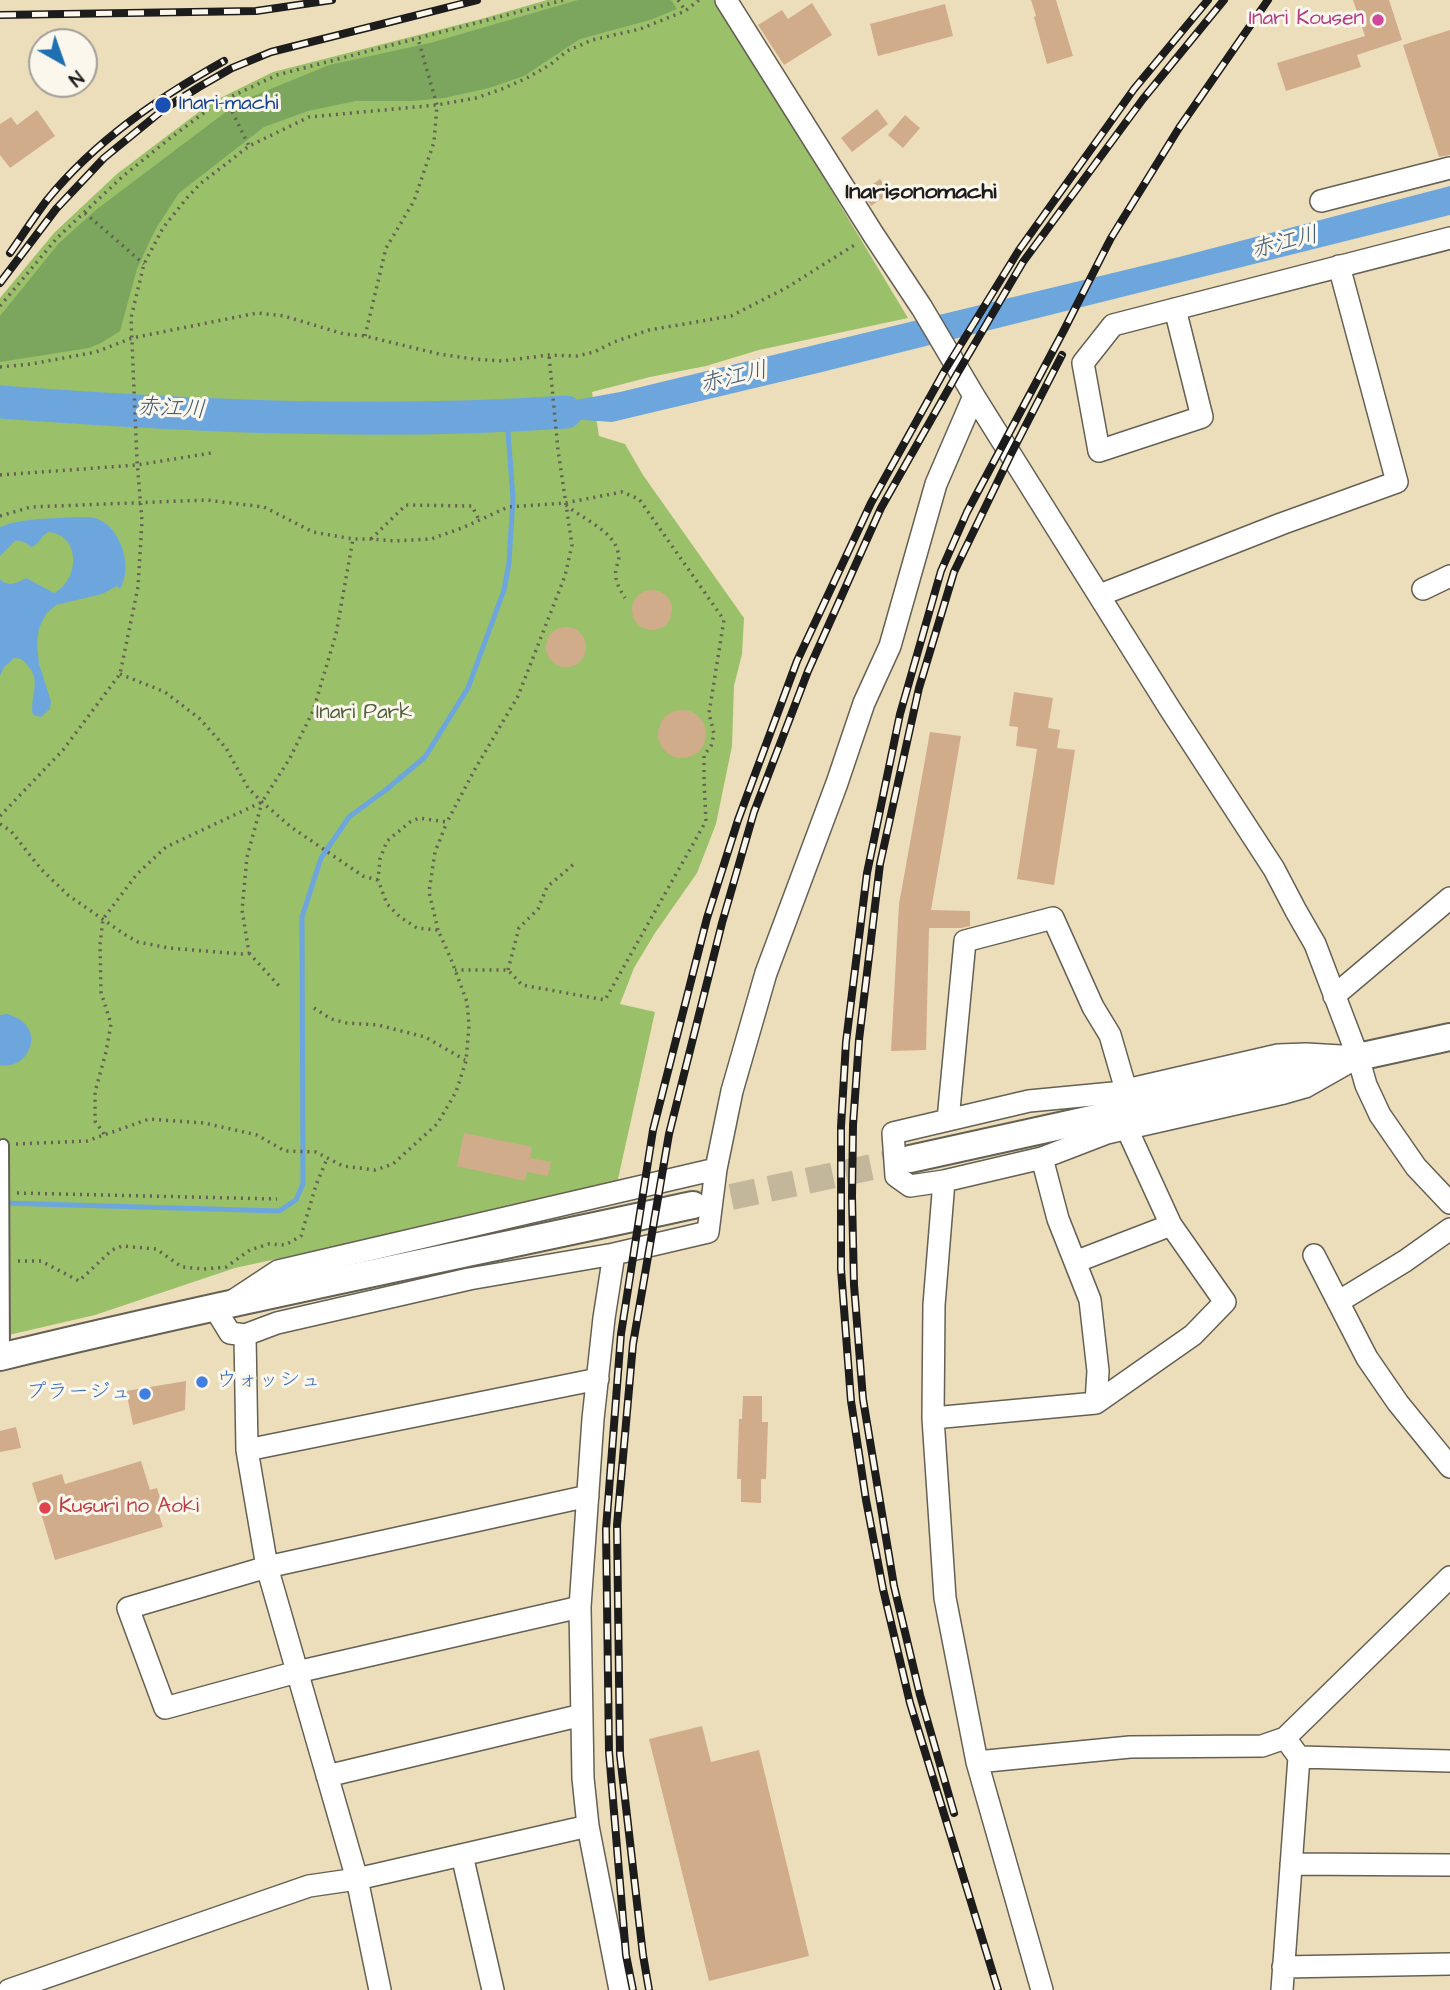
<!DOCTYPE html>
<html>
<head>
<meta charset="utf-8">
<style>
	body { margin:0 }
	#map { position:relative; width:1450px; height:1990px; overflow:hidden; background:#eddebb; font-family:"Architects Daughter",sans-serif }
	canvas { display:block }
	.north { position:absolute; left:28px; top:28px; width:70px; height:70px; box-sizing:border-box; background:#fbf7ec; border:2px solid #a29f99; border-radius:50%; rotate:140deg; font-size:19px; font-weight:700; line-height:28px; text-align:center; color:#1c1c1c }
	.north::after { content:''; display:block; margin:auto; width:24px; height:32px; background:#1f6fb2; clip-path:polygon(50% 0,100% 100%,50% 72%,0 100%) }
</style>
</head>
<body>
<div id="map">
<canvas width="1450" height="1990"></canvas>
<div class="north">N</div>
</div>
<script>
const ctx = document.querySelector('canvas').getContext('2d');
ctx.lineJoin = 'round';
function fillPath(path, color) {
  ctx.fillStyle = color;
  ctx.fill(path, 'evenodd');
}
function trace(path, color, width, dash) {
  ctx.strokeStyle = color;
  ctx.lineWidth = width;
  ctx.lineCap = dash ? 'butt' : 'round';
  ctx.setLineDash(dash || []);
  ctx.stroke(path);
}
function drawText(font, color, halo, rows, align = 'center') {
  ctx.font = font + ' "Architects Daughter","Klee One",sans-serif';
  ctx.lineWidth = 6;
  ctx.setLineDash([]);
  ctx.textBaseline = 'middle';
  ctx.strokeStyle = halo;
  ctx.fillStyle = color;
  for (const [text, x, y, turn = 0] of rows) {
    ctx.save();
    ctx.translate(x, y);
    ctx.rotate((+turn || 0) * Math.PI / 180);
    ctx.textAlign = isNaN(turn) ? turn : align;
    if (halo) ctx.strokeText(text, 0, 0);
    ctx.fillText(text, 0, 0);
    ctx.restore();
  }
}
fillPath(new Path2D(`
	M 547,0 L 717,0 L 908,318 L 759,350 L 706,366 L 650,377 L 592,392 L 599,436 L 625,444 L 643,475 L 744,618 L 742,654 L 734,686 L 732,746 L 716,824 L 697,873 L 655,933 L 634,968 L 620,1004 L 655,1012 L 618,1179 L 612,1186 L 235,1268 L 95,1315 L 0,1337 L 0,298 L 54,233 L 118,173 L 212,102 L 273,72 L 481,19 Z`), '#9bc06a');
fillPath(new Path2D(`
	M 578,0 L 671,0 L 677,9 L 650,20 L 580,39 L 524,76 L 489,88 L 444,98 L 412,101 L 356,101 L 308,111 L 264,127 L 179,193 L 155,230 L 137,269 L 120,331 L 101,343 L 89,348 L 0,362 L 0,316 L 59,243 L 97,209 L 239,102 L 329,65 L 430,43 Z`), '#7ca65e');
fillPath(new Path2D(`
	M 1450,186 L 1450,215 L 818,373 L 612,422 L 498,414 L 620,392 L 1179,257 Z
	M 77,517 C 85,517 93,516 100,520 C 122,531 133,568 120,589 L 117,586 L 102,594 L 56,605 L 46,614 L 39,628 L 37,643 L 39,664 L 51,701 L 50,709 L 41,717 L 33,715 C 29,699 42,680 28,666 C 23,660 21,658 14,658 L 4,667 L 0,676 L 0,579 C 8,588 17,583 26,578 L 54,593 C 80,580 81,535 49,532 C 40,535 40,545 31,547 C 27,543 21,540 15,541 L 0,556 L 0,527 C 25,517 51,519 77,517 Z
	M 7,1014 C 49,1025 30,1071 0,1065 L 0,1015 Z`), '#6ca6dc');
trace(new Path2D(`
	M 3,1203 L 279,1211 L 296,1200 L 303,1184 L 302,917 L 321,858 L 349,817 L 387,789 L 425,757 L 468,688 L 504,590 L 509,563 L 513,498 L 508,432 L 505,417`), '#6ca6dc', 5);
trace(new Path2D(`
	M 0,402 C 188,416 378,425 566,412`), '#6ca6dc', 33);
fillPath(new Path2D(`
	M 1031,0 L 1056,0 L 1073,56 L 1047,64 L 1034,17 L 1036,16 Z
	M 1353,0 L 1389,0 L 1402,40 L 1357,55 L 1361,67 L 1286,91 L 1277,63 L 1365,36 Z
	M 812,3 L 832,35 L 784,65 L 758,25 L 782,10 L 788,19 Z
	M 945,4 L 953,36 L 878,56 L 870,24 Z
	M 1450,30 L 1450,155 L 1439,157 L 1403,45 Z
	M 877,109 L 888,124 L 852,152 L 841,138 Z
	M 37,110 L 55,136 L 10,168 L 0,155 L 0,124 L 11,117 L 17,125 Z
	M 905,115 L 920,128 L 903,148 L 888,135 Z
	M 880,179 L 890,193 L 871,206 L 862,192 Z
	M632 610a20 20 0 1 1 40 0a20 20 0 1 1-40 0Z
	M546 647a20 20 0 1 1 40 0a20 20 0 1 1-40 0Z
	M 1014,692 L 1053,698 L 1048,728 L 1060,730 L 1057,748 L 1075,750 L 1054,885 L 1017,879 L 1037,749 L 1016,746 L 1018,727 L 1009,726 Z
	M658 734a24 24 0 1 1 48 0a24 24 0 1 1-48 0Z
	M 930,732 L 961,736 L 931,910 L 970,911 L 970,926 L 961,928 L 929,928 L 926,1050 L 891,1051 L 899,904 Z
	M 464,1133 L 532,1147 L 530,1158 L 551,1162 L 548,1176 L 527,1172 L 525,1181 L 457,1166 Z
	M 186,1381 L 185,1410 L 133,1425 L 126,1391 Z
	M 743,1396 L 762,1396 L 762,1422 L 768,1422 L 766,1479 L 761,1479 L 761,1503 L 741,1502 L 741,1479 L 737,1479 L 739,1419 L 742,1419 Z
	M 16,1427 L 21,1448 L 0,1452 L 0,1431 Z
	M 141,1461 L 150,1490 L 157,1488 L 162,1504 L 156,1505 L 163,1527 L 55,1560 L 32,1483 L 62,1474 L 65,1484 Z
	M 702,1726 L 711,1762 L 759,1750 L 809,1956 L 709,1981 L 649,1739 Z`), '#d1ac8b');
trace(new Path2D(`
	M 693,1205 L 910,1159`), '#c3b79b', 26, [26, 13]);
const service = new Path2D(`
	M 3,1145 L 4,1356`);
const minor = new Path2D(`
	M 726,0 L 873,234 L 922,308 L 974,396 L 1170,709 L 1274,869 L 1296,911 L 1315,944 L 1358,1057 L 1366,1085 L 1380,1115 L 1416,1167 L 1450,1203
	M 1321,201 L 1450,168
	M 1175,309 L 1202,417 L 1099,451 L 1083,363 L 1113,325 L 1450,238
	M 1423,589 L 1450,576
	M 1100,595 L 1281,524 L 1397,482 L 1339,266
	M 1334,996 L 1450,898
	M 1306,1054 L 1358,1057 L 1305,1087 L 1284,1093 L 1107,1133 L 1042,1158 L 944,1181 L 910,1186 L 896,1176 L 893,1133 L 1029,1101 L 1113,1093 L 1278,1055 Z
	M 948,1120 L 965,941 L 1053,918 L 1093,1007 L 1110,1035 L 1126,1090
	M 1042,1158 L 1058,1219 L 1090,1300 L 1098,1371 L 1096,1403
	M 944,1181 L 934,1305 L 933,1418 L 945,1598 L 977,1762 L 1042,1990
	M 1314,1255 L 1367,1358 L 1398,1403 L 1450,1467
	M 1075,1262 L 1171,1225
	M 234,1300 L 278,1271 L 716,1169
	M 1338,1302 L 1405,1261 L 1450,1229
	M 214,1307 L 230,1333 L 245,1335 L 277,1323 L 469,1279 L 614,1254
	M 245,1335 L 247,1450 L 267,1567 L 357,1879 L 380,1990
	M 933,1418 L 1096,1403 L 1193,1335 L 1225,1302 L 1171,1225 L 1127,1129
	M 247,1450 L 598,1379
	M 580,1607 L 297,1672 L 165,1708 L 128,1608 L 267,1567 L 588,1496
	M 1299,1757 L 1450,1761
	M 977,1762 L 1130,1747 L 1262,1746 L 1285,1738 L 1450,1577
	M 327,1776 L 582,1715
	M 462,1855 L 493,1990
	M 1291,1864 L 1450,1865
	M 1283,1967 L 1450,1964
	M 9,1990 L 309,1886 L 357,1879 L 588,1826
	M 620,1990 L 588,1826 L 583,1778 L 580,1607 L 593,1419 L 604,1318 L 614,1254 L 708,1232 L 716,1169 L 732,1091 L 766,973 L 837,783 L 864,703 L 890,646 L 936,484 L 974,396
	M 1282,1990 L 1299,1757 L 1285,1738`);
const tertiary = new Path2D(`
	M 910,1159 L 1251,1084 L 1358,1057 L 1450,1037
	M 0,1357 C 230,1301 462,1255 693,1205`);
trace(service, '#656054', 14);
trace(minor, '#656054', 24);
trace(tertiary, '#656054', 30);
trace(new Path2D(`
	M 678,0 L 685,10
	M 226,99 L 249,146
	M 85,213 L 144,264
	M 0,306 L 57,238 L 122,177 L 169,139 L 213,106 L 226,99 L 277,75 L 564,0
	M 365,336 L 386,248 L 414,201 L 434,142 L 437,105 L 418,39
	M 0,367 L 31,364 L 96,352 L 132,338 L 257,313 L 284,316 L 344,334 L 365,336 L 439,354 L 474,359 L 502,361 L 549,355 L 577,356 L 594,352 L 614,342 L 649,330 L 731,316 L 786,288 L 856,244
	M 0,475 L 137,465 L 211,453
	M 566,505 C 582,519 613,530 618,552 C 620,558 618,562 616,568 C 614,580 619,588 625,598
	M 0,516 L 31,507 L 206,500 L 264,507 L 313,532 L 353,539 L 371,539 L 395,541 L 431,539 L 462,528 L 508,507 L 565,503 L 622,492 L 639,499 L 724,620 L 709,713 L 714,734 L 711,746 L 704,755 L 704,780 L 706,821 L 605,1000 L 522,985 L 508,970 L 455,970
	M 371,539 L 406,505 L 472,506 L 479,520
	M 120,674 L 165,692 L 200,719 L 226,748 L 248,788 L 262,802 L 291,827 L 363,876 L 378,880
	M 0,816 L 63,750 L 120,674 L 138,587 L 142,521 L 137,461 L 131,318 L 144,264 L 163,228 L 186,199 L 200,184 L 249,146 L 309,117 L 437,105 L 476,98 L 502,89 L 527,78 L 551,64 L 567,51 L 592,40 L 640,29 L 685,11 L 699,0
	M 0,824 L 11,831 L 41,869 L 68,895 L 124,934 L 138,942 L 169,948 L 241,954 L 249,953 L 242,910 L 247,857 L 262,802
	M 438,930 L 429,892 L 435,852 L 447,822
	M 249,953 L 280,987
	M 508,970 L 519,928 L 538,909 L 547,887 L 575,863
	M 314,1008 L 331,1019 L 347,1023 L 378,1025 L 425,1037 L 465,1060
	M 104,1134 L 95,1121 L 95,1092 L 106,1052 L 111,1024 L 101,992 L 100,945 L 103,919 L 137,874 L 166,847 L 262,802 L 290,758 L 313,711 L 336,634 L 353,539
	M 16,1144 L 87,1141 L 149,1119 L 204,1123 L 257,1135 L 285,1151 L 316,1152 L 343,1166 L 375,1170 L 393,1164 L 437,1124 L 456,1092 L 466,1061 L 469,1026 L 467,1002 L 451,959 L 438,930 L 417,928 L 400,917 L 387,904 L 378,880 L 380,859 L 387,841 L 410,822 L 419,818 L 447,822 L 475,769 L 518,696 L 565,576 L 572,545 L 558,450 L 549,355
	M 17,1193 L 277,1199
	M 18,1261 L 41,1261 L 79,1281 L 112,1250 L 122,1246 L 156,1249 L 182,1267 L 204,1269 L 226,1267 L 250,1250 L 269,1244 L 285,1245 L 301,1236 L 316,1185 L 327,1159`), '#656054', 3.5, [2, 5]);
trace(service, '#fff', 10);
trace(minor, '#fff', 21);
trace(tertiary, '#fff', 26);
const rail = new Path2D(`
	M 0,15 L 256,11 L 332,0
	M 10,253 C 22,236 34,217 47,200 C 95,141 158,98 224,61
	M 0,283 L 56,209 L 104,158 L 164,109 L 199,87 L 232,68 L 271,52 L 477,0
	M 954,1813 L 920,1695 L 894,1586 L 863,1399 L 854,1285 L 852,1197 L 853,1125 L 859,1040 L 880,864 L 919,688 L 954,572 L 1011,454 L 1062,355
	M 633,1990 L 626,1955 L 609,1752 L 606,1529 L 621,1334 L 653,1130 L 707,918 L 738,820 L 797,661 L 871,503 L 945,370 L 1019,250 L 1134,89 L 1208,0
	M 649,1990 L 643,1955 L 620,1755 L 617,1525 L 633,1344 L 669,1134 L 722,923 L 754,812 L 808,671 L 881,508 L 957,374 L 1023,262 L 1143,99 L 1224,0
	M 998,1990 L 910,1703 L 883,1589 L 866,1500 L 851,1401 L 841,1269 L 841,1127 L 846,1042 L 867,873 L 900,714 L 941,571 L 967,512 L 1063,332 L 1111,238 L 1179,128 L 1268,0`);
trace(rail, '#1c1c1c', 8);
trace(rail, '#fbf7ec', 5, [16]);
for (const [x, y, r, color] of [
	[1378,20,7,"#d1479c"],
	[163,105,9,"#1a4fb4"],
	[202,1382,7,"#3f7fe0"],
	[145,1394,7,"#3f7fe0"],
	[45,1508,7,"#e0444e"]
]) {
  const dot = new Path2D();
  dot.arc(x, y, r, 0, 2 * Math.PI);
  ctx.fillStyle = color;
  ctx.fill(dot);
  trace(dot, '#fbf7ec', 2.5);
}
drawText('21px', '#b23c85', '#fbf7ec', [
	["Inari Kousen",1364,20]
], 'right');
drawText('21px', '#164399', '#fbf7ec', [
	["Inari-machi",179,105]
], 'left');
drawText('21px', '#4f5e3b', '#fbf7ec', [
	["Inari Park",364,714]
]);
drawText('21px', '#366cbe', '#fbf7ec', [
	["ウォッシュ",216,1382],
	["プラージュ",131,1394,"right"]
], 'left');
drawText('21px', '#be3a42', '#fbf7ec', [
	["Kusuri no Aoki",59,1508]
], 'left');
drawText('bold 23px', '#1c1c1c', '#fbf7ec', [
	["Inarisonomachi",921,193]
]);
drawText('italic 23px', '#405a72', '#fbf7ec', [
	["赤江川",1285,244,-14],
	["赤江川",734,379,-13],
	["赤江川",171,410,3]
]);
</script>
</body>
</html>
